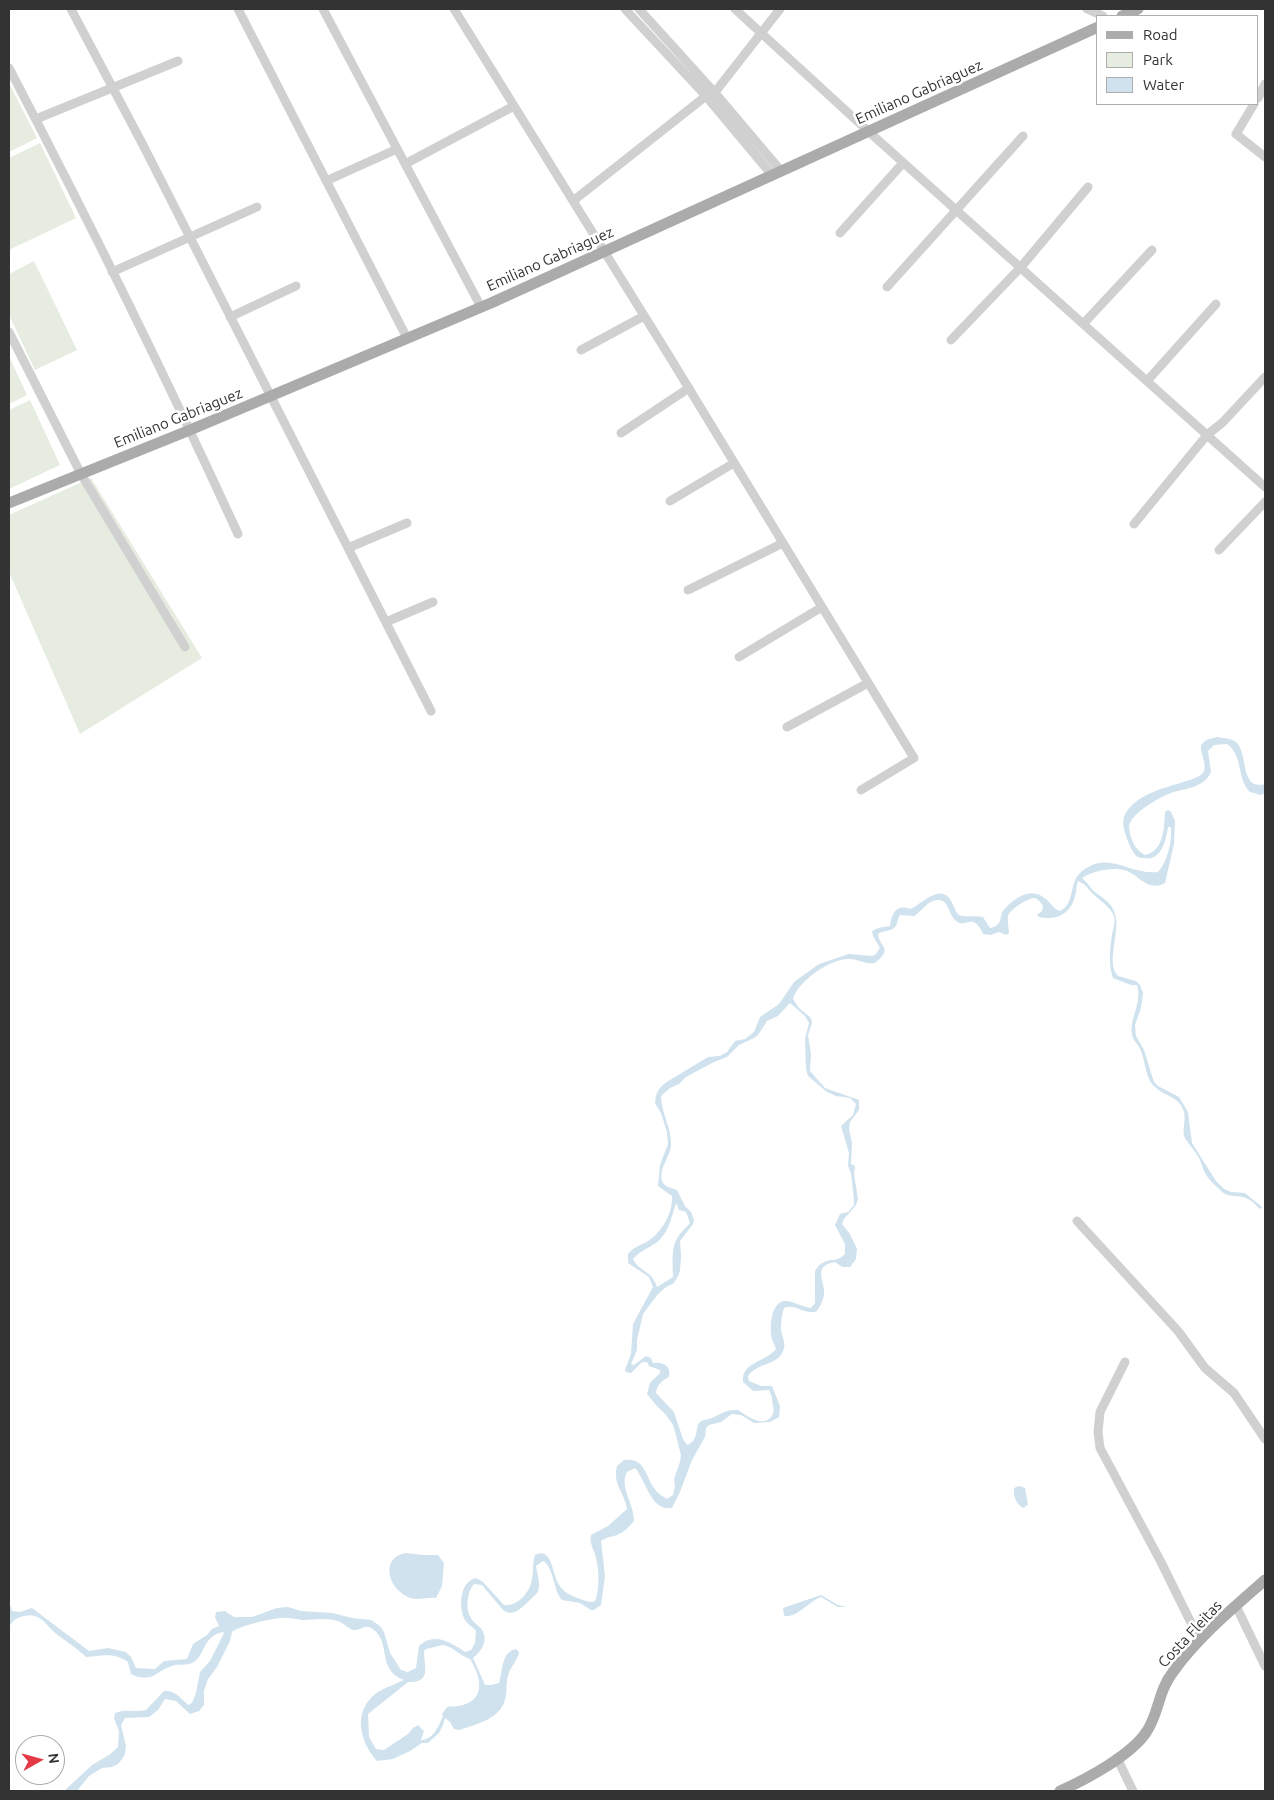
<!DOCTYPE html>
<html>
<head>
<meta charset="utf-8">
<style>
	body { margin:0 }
	#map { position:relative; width:1274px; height:1800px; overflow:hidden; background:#fff; font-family:Ubuntu,sans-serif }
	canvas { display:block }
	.frame { position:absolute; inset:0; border:10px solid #333; pointer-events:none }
	.legend { position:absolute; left:1096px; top:15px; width:162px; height:90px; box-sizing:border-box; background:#fff; border:1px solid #adadad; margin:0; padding:6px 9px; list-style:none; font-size:15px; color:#333 }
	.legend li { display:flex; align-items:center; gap:10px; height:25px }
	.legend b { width:25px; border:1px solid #adadad }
	.north { position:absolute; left:15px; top:1735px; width:50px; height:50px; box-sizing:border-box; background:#fff; border:1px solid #adadad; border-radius:50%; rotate:83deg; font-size:14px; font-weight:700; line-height:20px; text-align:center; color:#333 }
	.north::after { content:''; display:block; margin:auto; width:18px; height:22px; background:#e63946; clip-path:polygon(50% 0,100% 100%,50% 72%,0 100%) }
</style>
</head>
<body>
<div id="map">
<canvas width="1274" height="1800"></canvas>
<div class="frame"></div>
<ul class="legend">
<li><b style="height:6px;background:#ababab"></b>Road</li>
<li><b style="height:14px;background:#e6ecdf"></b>Park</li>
<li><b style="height:14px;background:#cfe2ee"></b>Water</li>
</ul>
<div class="north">N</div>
</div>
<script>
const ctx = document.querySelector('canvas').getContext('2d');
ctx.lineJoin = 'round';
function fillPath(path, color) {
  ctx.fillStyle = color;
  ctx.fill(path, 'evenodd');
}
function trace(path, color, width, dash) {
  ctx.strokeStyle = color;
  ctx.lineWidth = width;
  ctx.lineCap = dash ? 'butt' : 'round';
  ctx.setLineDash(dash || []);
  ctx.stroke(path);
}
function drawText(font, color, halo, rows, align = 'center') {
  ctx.font = font + ' Ubuntu,sans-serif';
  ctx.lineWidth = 5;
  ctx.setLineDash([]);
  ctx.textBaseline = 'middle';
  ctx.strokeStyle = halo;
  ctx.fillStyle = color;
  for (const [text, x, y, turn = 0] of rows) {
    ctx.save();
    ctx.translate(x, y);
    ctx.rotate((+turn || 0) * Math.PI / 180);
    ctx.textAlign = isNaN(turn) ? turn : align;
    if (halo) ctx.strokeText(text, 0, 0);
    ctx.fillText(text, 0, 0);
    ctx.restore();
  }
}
fillPath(new Path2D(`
	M 9,83 L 37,138 L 9,152 Z
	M 40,143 L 76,218 L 9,250 L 9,158 Z
	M 34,261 L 77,350 L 35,370 L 9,315 L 9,274 Z
	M 9,356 L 27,395 L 9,404 Z
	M 30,400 L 60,465 L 9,489 L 9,410 Z
	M 91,478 L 202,658 L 80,734 L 9,572 L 9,515 Z`), '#e6ecdf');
fillPath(new Path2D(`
	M 1217,737 C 1223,738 1231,738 1236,742 C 1249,753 1239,791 1265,784 L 1265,793 L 1261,795 L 1250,792 C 1236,778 1244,756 1227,744 L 1214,745 L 1208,751 L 1211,772 C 1204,788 1186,788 1171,793 C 1160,797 1131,813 1129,826 C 1129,828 1130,832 1130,834 C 1133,844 1136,850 1145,855 C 1164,851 1164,828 1165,812 L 1168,810 L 1171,812 L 1175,821 L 1174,844 L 1165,883 C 1148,892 1141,877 1127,871 C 1114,866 1092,871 1082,878 C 1088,883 1091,889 1095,892 C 1104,899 1112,903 1115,914 C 1121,931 1105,963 1118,976 L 1136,981 L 1140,985 L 1143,993 L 1141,1008 L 1135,1025 L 1136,1036 L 1144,1050 L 1154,1082 L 1158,1086 L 1179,1097 L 1188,1112 L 1192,1143 L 1216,1181 L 1224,1189 L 1231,1192 L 1245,1193 L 1262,1207 L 1260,1209 C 1256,1206 1253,1201 1248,1199 C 1239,1194 1228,1199 1220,1190 C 1215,1185 1208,1179 1205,1173 C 1202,1167 1201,1160 1197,1155 C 1194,1149 1187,1143 1184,1136 C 1182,1127 1187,1118 1183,1109 C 1178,1096 1163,1096 1154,1086 C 1144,1076 1146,1059 1139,1047 C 1137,1043 1134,1041 1133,1038 C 1127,1020 1143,1005 1137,985 L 1131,985 L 1113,978 C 1108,964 1110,949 1112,935 C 1113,929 1116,922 1114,916 C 1110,906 1099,900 1092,893 C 1086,887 1087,885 1078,881 C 1076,886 1077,890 1075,896 C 1071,914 1056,921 1039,917 L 1037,915 L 1042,911 L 1043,906 C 1041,903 1039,899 1034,898 C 1028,898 1009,910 1008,916 C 1007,921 1009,928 1009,933 L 1006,935 L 999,932 L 991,935 L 983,934 C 972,910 966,931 955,920 C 948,913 949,899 937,900 C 927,901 922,911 914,916 L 900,915 C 897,919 898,923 895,927 C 891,932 883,930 878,934 C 879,947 894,948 875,963 C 865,965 858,958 848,959 C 830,959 798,981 793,999 L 799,1008 L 811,1018 L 812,1023 L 808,1035 L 811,1054 L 810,1071 L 825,1088 L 859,1100 L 859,1110 L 850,1122 L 849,1129 L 852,1143 L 851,1164 L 855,1166 L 854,1174 L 858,1199 L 856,1205 L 844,1219 L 842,1224 L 850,1234 L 857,1249 L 856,1259 L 850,1267 L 842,1267 L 835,1262 C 811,1266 826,1282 824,1295 C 823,1301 820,1306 817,1311 C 806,1316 795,1303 784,1308 C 782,1314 781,1321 781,1328 C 781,1336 787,1343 783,1351 C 778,1365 757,1363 748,1376 L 749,1381 L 761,1386 L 772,1386 L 780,1406 L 779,1417 L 770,1422 L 754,1423 L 741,1415 L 732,1414 L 721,1422 L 709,1425 L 706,1428 L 705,1437 L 692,1460 L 680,1492 L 672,1508 C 651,1512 646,1480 635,1468 L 627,1472 C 619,1487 634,1503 634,1521 C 629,1527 624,1532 617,1535 C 611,1537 607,1537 601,1541 L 605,1576 L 601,1605 L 594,1610 L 591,1610 L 580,1603 L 562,1600 C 553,1590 554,1567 543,1561 L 536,1566 C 537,1574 541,1584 538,1591 C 536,1596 533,1596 530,1600 C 522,1607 514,1618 503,1610 L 482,1585 L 474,1584 C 470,1589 469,1592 468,1599 C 467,1605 467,1612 471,1618 C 473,1623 479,1625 482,1630 C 489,1640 481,1652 473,1658 L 485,1685 L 491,1685 L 499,1683 C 503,1671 501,1652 516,1649 L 519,1652 C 518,1660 510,1667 508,1676 C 506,1683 507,1689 506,1695 C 503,1719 477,1724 459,1730 L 454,1729 L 450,1722 L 445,1718 L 443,1725 L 439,1733 L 428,1743 L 422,1743 L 410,1751 L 393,1759 L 377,1761 C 359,1741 352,1710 378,1692 C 386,1687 396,1684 404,1680 C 375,1669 393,1641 371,1628 C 365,1624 360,1631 353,1630 C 349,1629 345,1624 340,1622 C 328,1617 315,1620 302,1620 C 295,1619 287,1617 280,1618 C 269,1619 239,1626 232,1632 L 230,1641 L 217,1667 L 208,1679 L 204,1691 L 204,1705 L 199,1711 L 190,1714 L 176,1701 L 165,1699 L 158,1710 L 149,1717 L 125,1718 L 121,1725 L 126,1746 L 125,1754 L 122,1759 L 118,1764 L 112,1767 L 102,1768 L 89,1776 L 77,1791 L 64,1791 L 92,1765 L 109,1755 L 118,1747 L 119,1731 L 114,1718 L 115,1713 C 128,1708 133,1713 146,1710 L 164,1691 C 173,1689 182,1699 188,1705 L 192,1703 L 196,1693 L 200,1672 L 210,1661 L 224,1633 L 223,1632 C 220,1633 215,1634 212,1637 C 204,1643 203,1655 194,1662 C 188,1666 181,1664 175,1665 C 157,1669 153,1685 131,1674 L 128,1662 C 113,1652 103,1656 86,1657 C 76,1647 65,1641 54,1632 C 45,1623 39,1612 24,1616 C 16,1618 13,1620 9,1627 L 10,1613 L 9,1605 L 11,1607 L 12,1611 L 20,1612 L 32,1608 L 89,1651 L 108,1648 L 126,1652 L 131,1657 L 136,1668 L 155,1669 L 164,1661 L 187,1659 L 193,1644 L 207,1635 L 212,1629 L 219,1626 L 215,1617 L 216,1612 L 225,1611 L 234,1617 L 252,1617 L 277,1608 L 288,1607 L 301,1611 L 332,1613 L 352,1618 L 371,1620 L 380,1626 L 384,1632 L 390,1653 L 401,1670 L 408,1672 L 416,1668 L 419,1646 C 434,1632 450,1642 465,1652 L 471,1650 L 475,1643 L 476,1631 C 473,1627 468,1625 465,1620 C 458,1607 460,1581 476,1578 L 483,1582 L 504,1605 C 518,1607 530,1592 532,1579 C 534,1571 532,1563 535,1555 C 552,1546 552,1573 558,1583 C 563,1592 571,1596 580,1599 C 586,1601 590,1603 595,1601 C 600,1589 599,1570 596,1558 C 594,1549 589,1544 591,1535 L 608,1526 L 627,1509 C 625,1493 612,1484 617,1466 L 624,1460 C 645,1457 645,1475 654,1488 C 657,1493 662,1496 667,1499 L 673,1495 L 675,1486 L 674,1479 L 680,1462 L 681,1455 L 676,1435 L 673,1425 L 666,1415 L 656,1405 L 647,1394 L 650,1383 L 660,1373 L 660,1370 L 649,1366 L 647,1362 L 642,1362 L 631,1373 L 626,1372 L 625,1370 L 631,1354 L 633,1324 L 653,1287 L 649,1277 L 628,1263 L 628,1254 C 634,1247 641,1245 648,1241 C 662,1232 673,1213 672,1196 L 658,1186 L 660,1165 L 668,1144 L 667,1132 L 661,1113 L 655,1103 L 656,1095 L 659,1089 L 665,1083 L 708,1057 L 720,1056 L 727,1052 L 735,1041 L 745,1039 L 754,1032 L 760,1017 L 779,1004 L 794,982 L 819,964 L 849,954 L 872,956 L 875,955 L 880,948 L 873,936 L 872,931 L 878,928 L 890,926 C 892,913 896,904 910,909 C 922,904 941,882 951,901 C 954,905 955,912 959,915 C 966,918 976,915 983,917 L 990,928 C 1001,926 1000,920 1002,912 C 1014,898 1031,885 1047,900 C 1052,904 1053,909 1060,911 C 1076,903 1068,883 1081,872 C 1108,849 1128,875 1158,872 C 1168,861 1172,841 1171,827 L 1168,827 C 1166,841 1161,862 1143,858 C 1139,858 1136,857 1134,853 C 1130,848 1128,841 1126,836 C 1124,829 1122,824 1124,817 C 1138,784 1199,785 1204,771 C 1207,763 1200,754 1201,745 L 1206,740 ZM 790,1003 L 805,1016 L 809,1023 L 805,1039 L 806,1069 L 808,1076 L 827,1092 L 836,1096 L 850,1098 L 856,1104 L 853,1115 L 841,1126 L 849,1153 L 848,1166 L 851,1173 L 854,1200 L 854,1205 L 848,1212 L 840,1214 L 835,1225 L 845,1244 L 845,1254 C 835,1265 826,1254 815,1271 L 815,1303 L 811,1308 C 803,1307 791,1300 784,1301 C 771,1303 769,1328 772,1339 C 773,1343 775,1345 776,1349 C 766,1362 741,1362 743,1382 L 753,1391 L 769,1390 C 772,1395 772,1400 773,1406 C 774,1410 774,1413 771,1417 C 762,1428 746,1415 738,1410 C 724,1410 723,1413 712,1418 C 708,1420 703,1419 700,1422 C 694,1428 700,1440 687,1445 L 683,1439 L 674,1412 L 656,1393 C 656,1385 663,1380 669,1377 C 671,1365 663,1362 653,1363 L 651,1358 L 646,1356 L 634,1365 L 631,1364 L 637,1350 L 637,1340 L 643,1314 L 658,1294 L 666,1287 L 674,1283 L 678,1276 L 680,1271 L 681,1256 L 680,1241 L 693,1224 L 694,1220 L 691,1212 L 685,1206 L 677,1190 C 672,1188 665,1187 663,1183 C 657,1171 670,1157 671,1146 C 672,1128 661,1113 661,1096 L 670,1088 L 679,1084 L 686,1077 L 714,1062 L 727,1057 L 739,1045 L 754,1038 L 758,1035 L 767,1021 L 778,1016 ZM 676,1203 L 679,1210 L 686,1212 L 690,1223 C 687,1227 683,1230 680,1234 C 670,1246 673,1263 673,1277 L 657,1287 C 651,1269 640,1273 633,1259 C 639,1252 648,1248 656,1243 C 669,1233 671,1218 676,1203 ZM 443,1645 C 454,1647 460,1656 470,1659 C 480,1675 487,1698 463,1705 C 457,1707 452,1706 447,1707 L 442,1714 L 443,1716 C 438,1727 434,1739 421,1740 L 424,1731 L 418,1725 L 413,1728 L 408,1734 L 384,1750 L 376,1749 L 369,1737 L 368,1714 L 408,1682 C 432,1683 424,1667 424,1651 L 426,1649 Z
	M 1019,1486 L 1025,1488 L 1028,1505 L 1023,1508 C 1016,1504 1013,1496 1014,1488 Z
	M 406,1553 L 422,1555 L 438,1555 L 444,1563 L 442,1586 L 436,1598 C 425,1597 417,1602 406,1596 C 387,1586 381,1557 406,1553 Z
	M 821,1595 L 838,1605 L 846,1607 L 838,1607 L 821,1597 C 809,1601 798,1618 784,1616 L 783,1608 Z`), '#cfe2ee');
trace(new Path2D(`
	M 71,9 L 143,145 L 431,711
	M 238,9 L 407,338
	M 323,9 L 481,307
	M 454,9 L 671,359 L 914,758 L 861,790
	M 625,9 L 706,96 L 772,175
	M 639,9 L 715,93 L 781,171
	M 735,9 L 868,131 L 1265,487
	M 1087,9 L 1103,16
	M 9,68 C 89,221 166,377 238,534
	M 712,96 L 780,9
	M 1258,98 L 1265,84
	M 1254,104 L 1236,134 L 1265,157
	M 36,119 L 178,61
	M 405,164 L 514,106
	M 326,181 L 397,149
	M 573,201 L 706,96
	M 840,233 L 903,163
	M 112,272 L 257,207
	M 887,287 L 1023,136
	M 230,317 L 296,286
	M 1084,323 L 1152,250
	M 9,332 L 81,474 L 185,647
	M 951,340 L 1021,267 L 1088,187
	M 581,350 L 644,316
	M 1147,381 L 1216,304
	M 621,433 L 689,388
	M 670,501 L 734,463
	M 1134,524 L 1207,435 L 1223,422 L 1265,377
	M 348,548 L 407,523
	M 1219,550 L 1265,502
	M 688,590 L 783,543
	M 386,622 L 433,602
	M 739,657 L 822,607
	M 787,727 L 868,683
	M 1077,1221 L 1178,1331 L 1205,1368 L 1234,1393 L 1265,1439
	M 1125,1362 L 1100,1412 L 1098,1432 L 1100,1448 L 1161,1562 L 1200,1641
	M 1236,1606 L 1265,1666
	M 1117,1758 L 1133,1791`), '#d0d0d0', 9);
trace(new Path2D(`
	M 1122,16 L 1138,9
	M 9,503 L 190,430 L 491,303 L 1098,27
	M 1060,1791 C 1085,1780 1132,1755 1147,1731 C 1159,1713 1158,1691 1173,1672 C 1198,1637 1233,1608 1265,1580`), '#ababab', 11);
drawText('15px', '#333', '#fff', [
	["Emiliano Gabriaguez",919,92,-24],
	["Emiliano Gabriaguez",550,259,-24],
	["Emiliano Gabriaguez",178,418,-22],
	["Costa Fleitas",1190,1634,-47]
]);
</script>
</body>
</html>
